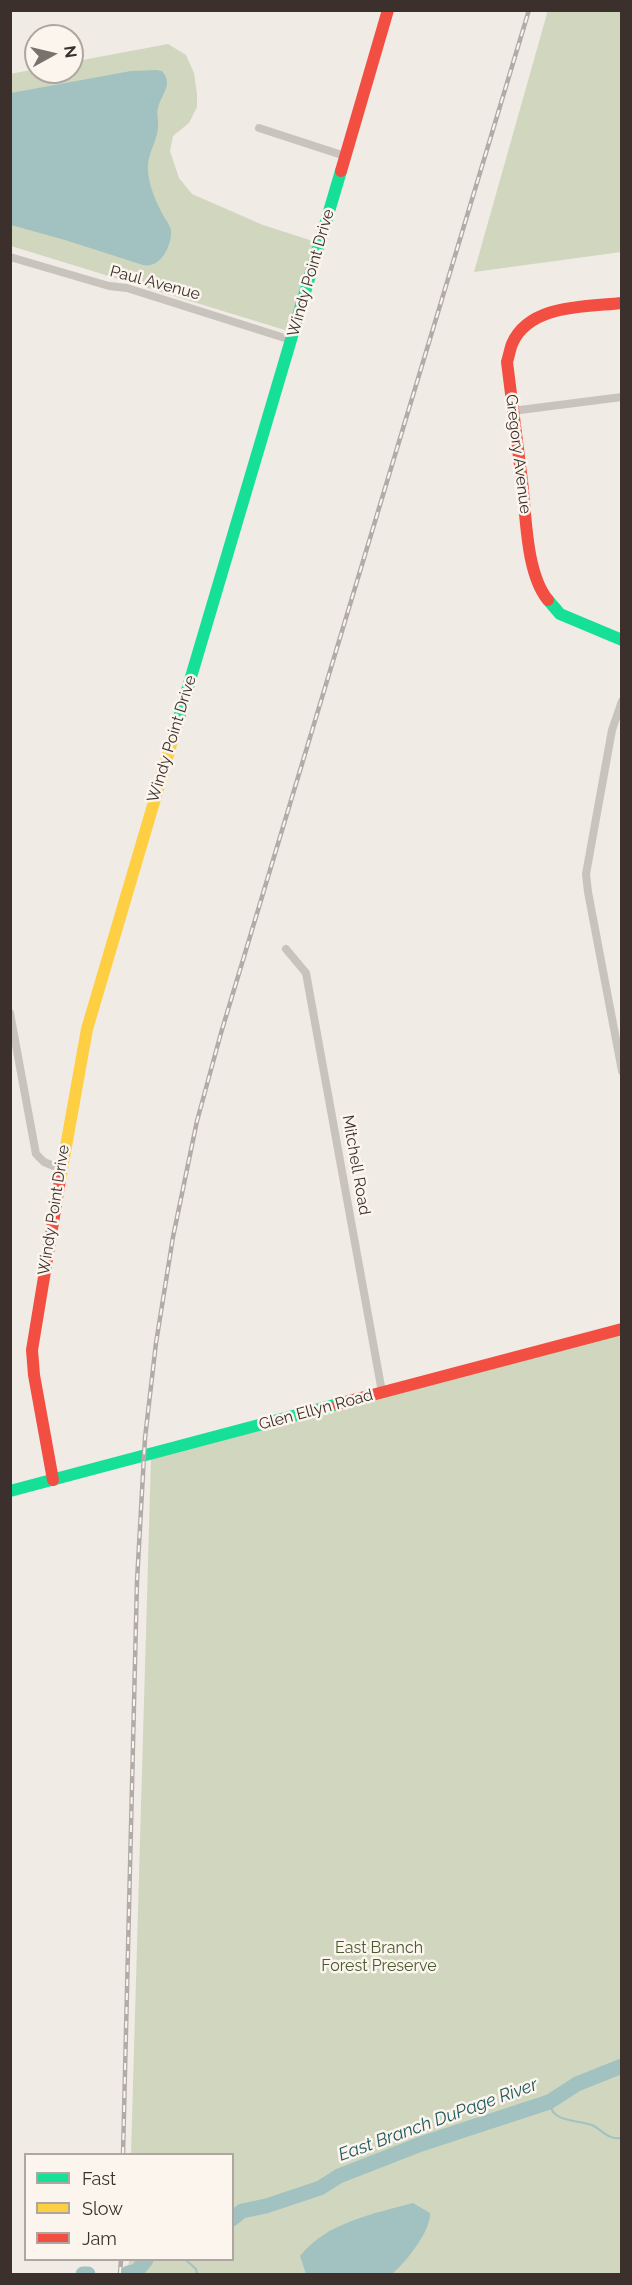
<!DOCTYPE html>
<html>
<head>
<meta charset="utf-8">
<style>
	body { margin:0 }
	#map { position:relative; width:632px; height:2285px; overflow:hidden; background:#f0ebe5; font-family:Raleway,sans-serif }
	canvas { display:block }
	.frame { position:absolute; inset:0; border:12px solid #3b302b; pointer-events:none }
	.legend { position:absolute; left:24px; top:2153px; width:210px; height:108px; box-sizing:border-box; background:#fbf5ee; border:2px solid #aea6a0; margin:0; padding:8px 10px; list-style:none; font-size:18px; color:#3b302b }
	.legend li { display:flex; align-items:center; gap:12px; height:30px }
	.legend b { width:30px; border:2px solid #aea6a0 }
	.north { position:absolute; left:24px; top:24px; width:60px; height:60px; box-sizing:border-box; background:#fbf5ee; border:2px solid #aea6a0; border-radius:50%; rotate:82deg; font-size:16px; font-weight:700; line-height:24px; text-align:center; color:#3b302b }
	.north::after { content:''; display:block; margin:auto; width:21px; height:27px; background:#7a716c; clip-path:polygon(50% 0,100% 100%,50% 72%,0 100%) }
</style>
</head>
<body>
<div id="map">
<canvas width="632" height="2285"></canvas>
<div class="frame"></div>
<ul class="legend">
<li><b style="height:8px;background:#16e098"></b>Fast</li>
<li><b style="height:8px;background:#ffcf43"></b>Slow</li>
<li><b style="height:8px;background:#f24e42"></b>Jam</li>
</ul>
<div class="north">N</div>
</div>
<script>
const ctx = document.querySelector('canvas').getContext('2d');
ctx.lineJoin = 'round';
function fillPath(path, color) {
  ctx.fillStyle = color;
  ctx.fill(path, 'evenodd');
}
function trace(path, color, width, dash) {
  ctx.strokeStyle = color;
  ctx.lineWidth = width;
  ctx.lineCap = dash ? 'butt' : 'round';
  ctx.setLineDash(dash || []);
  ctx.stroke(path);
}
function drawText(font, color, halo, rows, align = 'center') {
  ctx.font = font + ' Raleway,sans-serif';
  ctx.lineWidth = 5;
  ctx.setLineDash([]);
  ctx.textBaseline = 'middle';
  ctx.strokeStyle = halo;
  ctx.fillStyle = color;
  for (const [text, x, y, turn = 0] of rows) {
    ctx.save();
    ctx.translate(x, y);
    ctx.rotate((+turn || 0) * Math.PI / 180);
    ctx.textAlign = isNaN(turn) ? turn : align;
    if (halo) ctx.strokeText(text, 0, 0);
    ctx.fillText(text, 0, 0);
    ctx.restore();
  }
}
fillPath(new Path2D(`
	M 548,10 L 621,11 L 621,252 L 474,272 Z
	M 168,44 L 186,55 L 194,73 L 197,94 L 197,107 L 189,123 L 173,136 L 170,151 L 179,178 L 192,194 L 263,225 L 319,243 L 288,331 L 11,246 L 10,74 L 36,69 L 36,72 L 72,72 L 72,62 Z
	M 621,1333 L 621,2274 L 128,2274 L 129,2260 L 232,2260 L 232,2154 L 131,2154 L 151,1458 Z`), '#d1d6bf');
fillPath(new Path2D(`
	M 156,70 L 162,71 C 174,84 161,95 158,108 C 156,114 159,121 158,127 C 157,143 147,153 148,171 C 149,187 156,201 163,215 C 165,219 171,226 171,231 C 172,246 160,269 143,265 L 65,240 L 11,225 L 11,93 L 131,71 Z
	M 413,2203 L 430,2213 C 431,2231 406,2262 392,2274 L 306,2274 L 300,2256 C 327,2222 373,2214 413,2203 Z`), '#a1c2c1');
trace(new Path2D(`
	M 549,2102 C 553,2124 576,2119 592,2125 C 603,2130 607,2140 622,2138
	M 186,2260 L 196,2269 L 197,2274`), '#a1c2c1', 2);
trace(new Path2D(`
	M 232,2219 L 242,2211 L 266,2206 L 320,2188 L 339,2176 L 421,2144 L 549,2102 L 577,2084 L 622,2066
	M 128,2273 L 137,2271 L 146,2260
	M 83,2274 L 88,2274`), '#a1c2c1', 15);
trace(new Path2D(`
	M 259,128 L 345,156
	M 10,257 L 109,286 L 127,288 L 291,340
	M 512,411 L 622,397
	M 622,701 L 612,730 L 586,874 L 588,892 L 622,1071
	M 286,949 L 306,973 L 382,1392
	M 10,1013 L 36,1154 L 44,1162 L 61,1169`), '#c9c3be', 8);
trace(new Path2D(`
	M 548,600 L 560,614 L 622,640
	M 172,741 L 341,171
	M 10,1491 L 338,1404`), '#16e098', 12);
trace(new Path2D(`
	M 60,1180 L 87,1029 L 172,741`), '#ffcf43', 12);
trace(new Path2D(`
	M 341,171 L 388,10
	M 548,600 C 526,574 526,515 522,481 C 517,441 512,402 507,362 C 509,356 510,349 512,344 C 529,304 586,307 622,303
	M 338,1404 L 622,1329
	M 53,1480 L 34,1375 L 32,1350 L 60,1180`), '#f24e42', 12);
const rail = new Path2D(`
	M 123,2154 L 137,1581 L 145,1438 L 156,1343 L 173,1237 L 197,1121 L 221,1033 L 529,10
	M 120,2274 L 121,2260`);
trace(rail, '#b1aca8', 4.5);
trace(rail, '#fbf5ee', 2, [7]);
drawText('16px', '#3b302b', '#fbf5ee', [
	["Windy Point Drive",311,273,-74],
	["Paul Avenue",155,283,15],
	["Gregory Avenue",518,454,83],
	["Windy Point Drive",172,739,-73],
	["Mitchell Road",356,1165,80],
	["Windy Point Drive",54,1210,-81],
	["Glen Ellyn Road",316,1410,-15]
]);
drawText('16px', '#4a5a2e', '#fbf5ee', [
	["East Branch",379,1948],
	["Forest Preserve",379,1966]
]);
drawText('italic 18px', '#1f5a5e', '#fbf5ee', [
	["East Branch DuPage River",438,2120,-20]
]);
</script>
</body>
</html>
